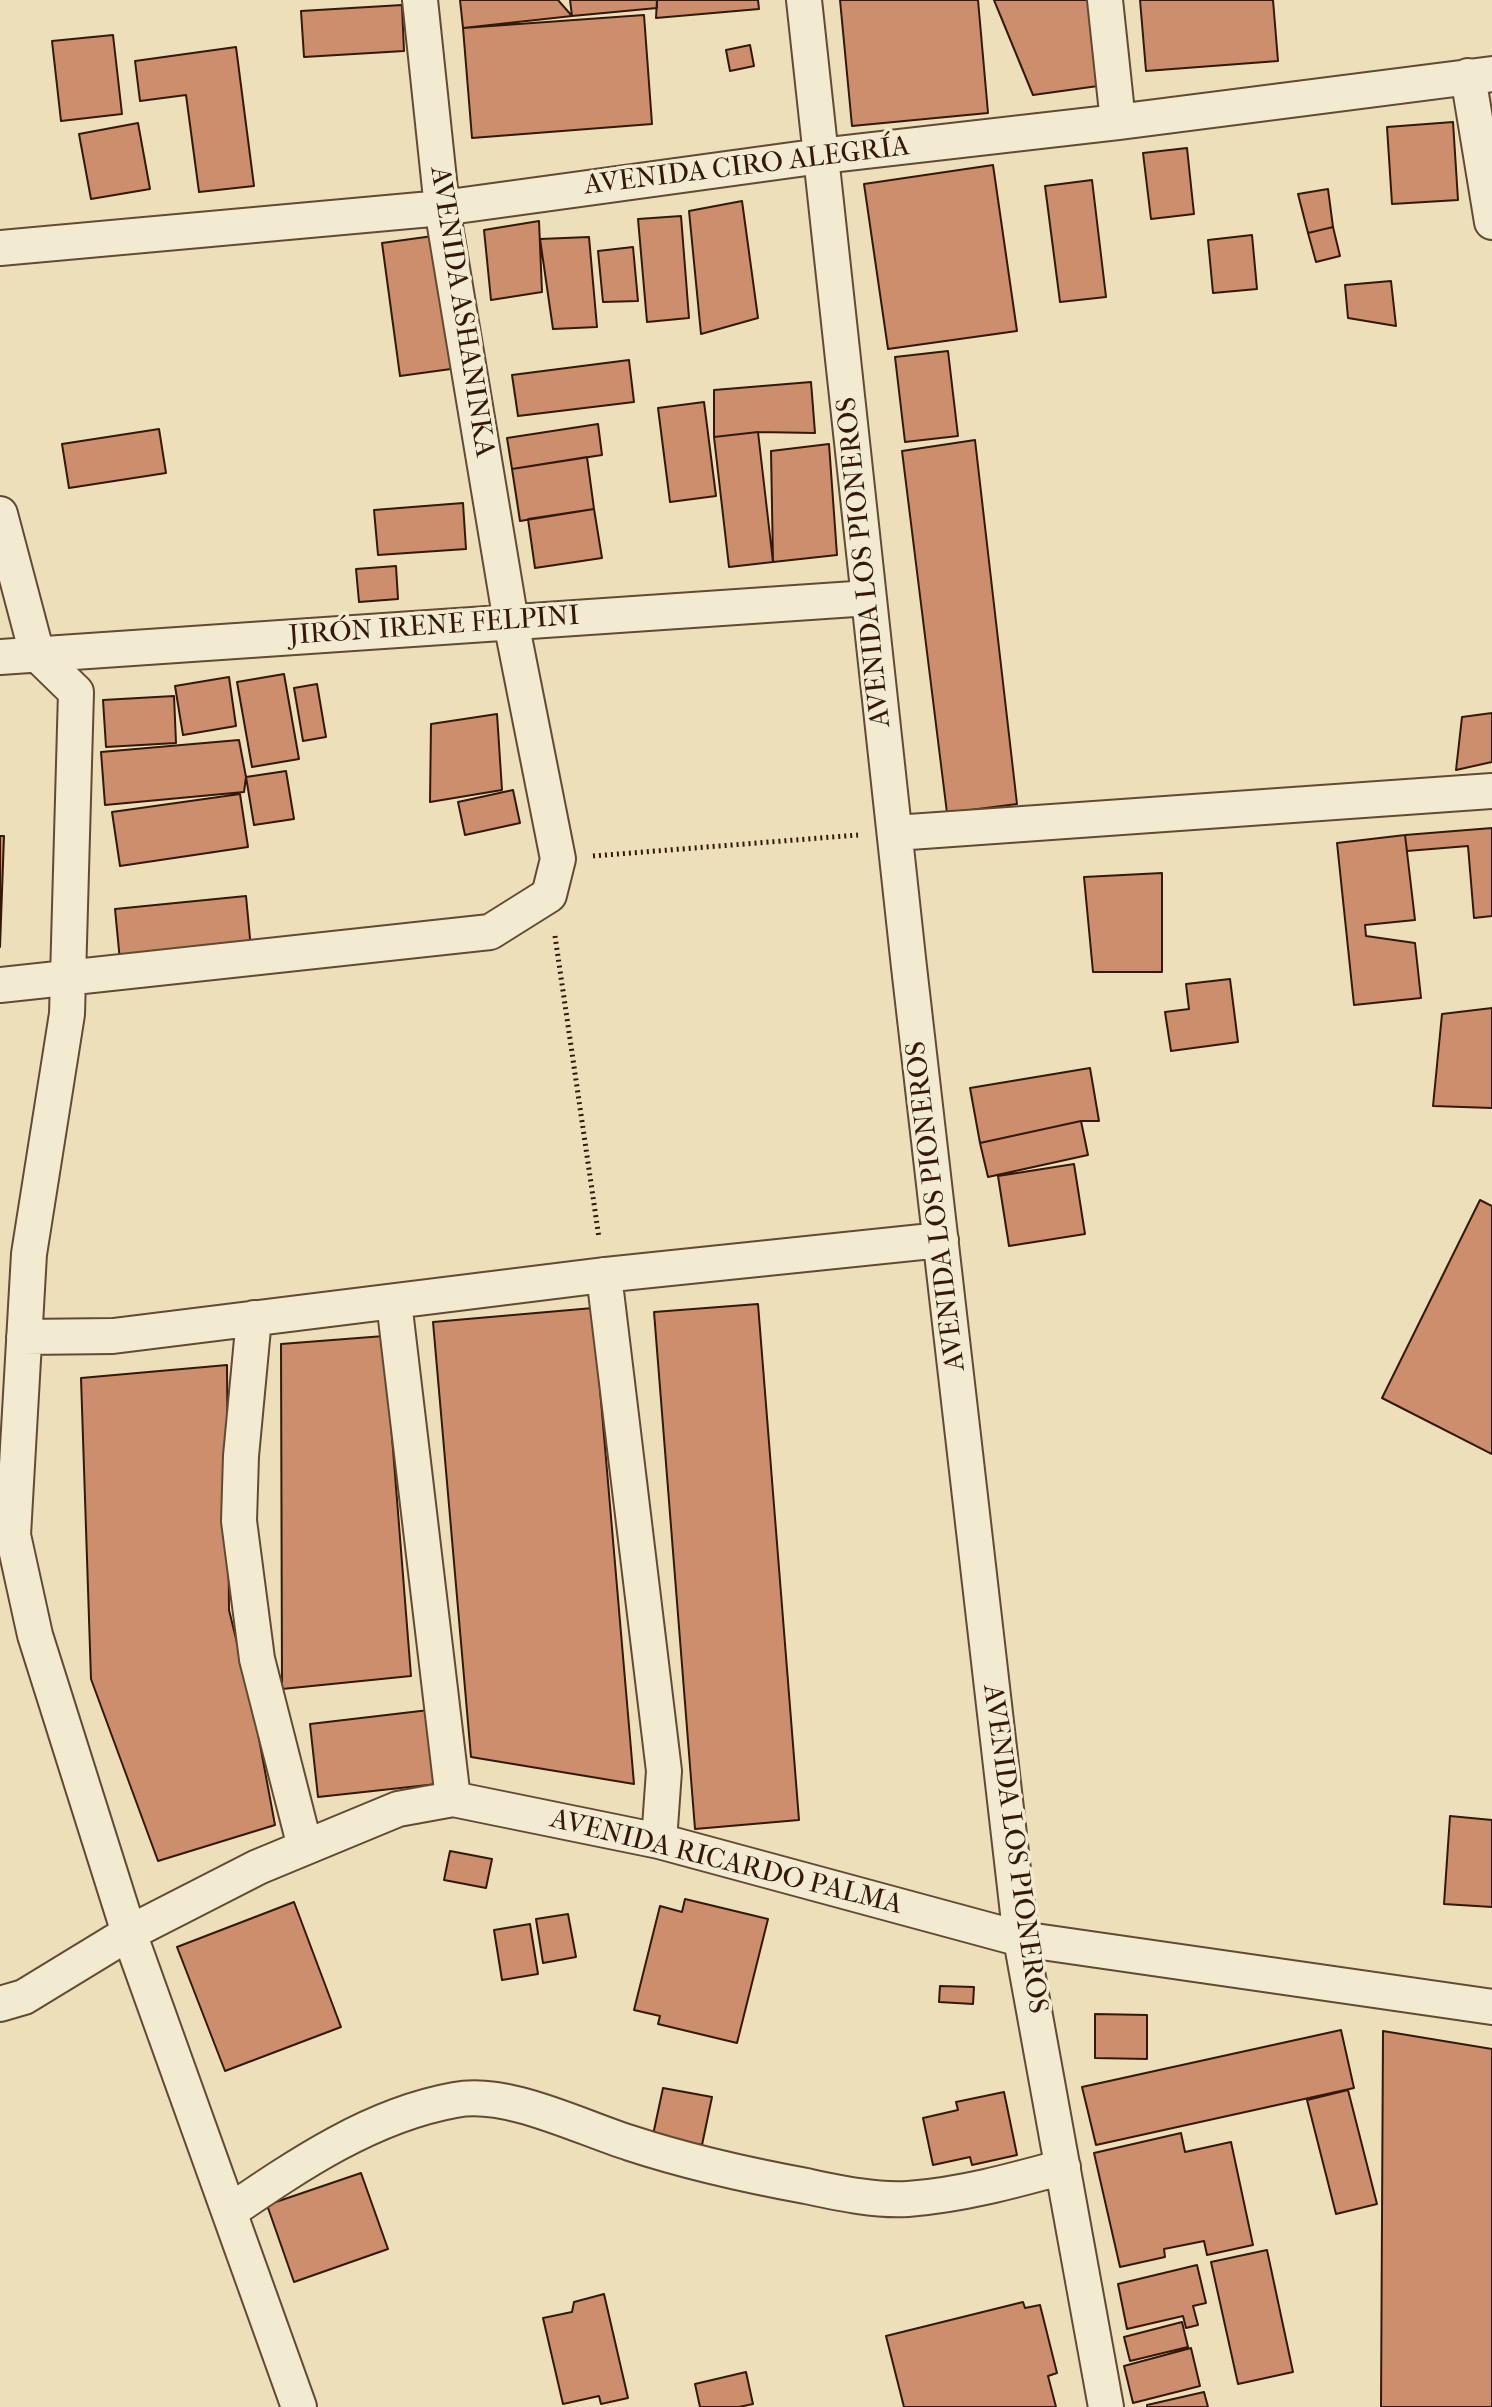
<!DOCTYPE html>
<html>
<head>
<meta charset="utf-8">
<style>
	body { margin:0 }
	canvas { display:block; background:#ecdfb9 }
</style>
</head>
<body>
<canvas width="1492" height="2407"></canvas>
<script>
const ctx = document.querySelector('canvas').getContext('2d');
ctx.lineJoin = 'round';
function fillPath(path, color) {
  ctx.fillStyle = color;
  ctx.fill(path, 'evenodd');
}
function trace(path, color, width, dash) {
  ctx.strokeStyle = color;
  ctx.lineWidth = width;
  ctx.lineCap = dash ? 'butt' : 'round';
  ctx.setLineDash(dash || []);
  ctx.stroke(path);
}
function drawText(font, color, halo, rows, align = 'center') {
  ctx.font = font + ' "IM FELL French Canon",serif';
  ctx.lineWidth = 7;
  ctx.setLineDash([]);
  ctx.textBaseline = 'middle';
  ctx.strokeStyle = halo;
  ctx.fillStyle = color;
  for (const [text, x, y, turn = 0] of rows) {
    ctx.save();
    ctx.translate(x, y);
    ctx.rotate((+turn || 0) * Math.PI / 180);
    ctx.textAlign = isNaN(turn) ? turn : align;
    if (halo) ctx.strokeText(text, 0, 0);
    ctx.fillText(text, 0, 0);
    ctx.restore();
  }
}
const building = new Path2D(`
	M 460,0 L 558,0 L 572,16 L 463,28 Z
	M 570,0 L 657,0 L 657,8 L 572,16 Z
	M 657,0 L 758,0 L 759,9 L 656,18 Z
	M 840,0 L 978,0 L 988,113 L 852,126 Z
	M 994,0 L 1088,0 L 1098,86 L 1033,95 Z
	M 1140,0 L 1273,0 L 1278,61 L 1146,71 Z
	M 402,5 L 404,51 L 304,57 L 301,11 Z
	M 644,15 L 652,124 L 472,138 L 463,28 Z
	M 113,35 L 122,114 L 61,121 L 52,41 Z
	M 750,45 L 754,66 L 730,71 L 726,50 Z
	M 236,47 L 254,186 L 199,192 L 186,95 L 140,101 L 135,61 Z
	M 1453,122 L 1458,200 L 1392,204 L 1387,127 Z
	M 138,123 L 150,189 L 91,199 L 79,134 Z
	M 1187,148 L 1194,214 L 1151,219 L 1143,153 Z
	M 993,165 L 1017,331 L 888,349 L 864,184 Z
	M 1092,180 L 1106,297 L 1060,302 L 1045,186 Z
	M 1328,189 L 1333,227 L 1308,233 L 1298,194 Z
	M 742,201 L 758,318 L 701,334 L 689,211 Z
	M 681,216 L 689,318 L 647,322 L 638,219 Z
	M 539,221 L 542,292 L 491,300 L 484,230 Z
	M 1333,227 L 1340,256 L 1316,262 L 1308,233 Z
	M 1252,235 L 1257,289 L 1213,293 L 1208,240 Z
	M 433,236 L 451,369 L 400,376 L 382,243 Z
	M 589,237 L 597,327 L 553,329 L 540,239 Z
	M 633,247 L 638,301 L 603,302 L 598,251 Z
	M 1391,281 L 1396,326 L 1348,318 L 1345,285 Z
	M 948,351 L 958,436 L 905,442 L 895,357 Z
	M 629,360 L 634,402 L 518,416 L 512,375 Z
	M 811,382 L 815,433 L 758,432 L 714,437 L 714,390 Z
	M 704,402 L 716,496 L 670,502 L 658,408 Z
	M 598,424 L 602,455 L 512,469 L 507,438 Z
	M 159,429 L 166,473 L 69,488 L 62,444 Z
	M 758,432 L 773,562 L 729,567 L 714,437 Z
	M 975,440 L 1017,804 L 947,813 L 902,451 Z
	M 829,444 L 837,555 L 773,562 L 771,451 Z
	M 587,457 L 594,509 L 520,521 L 512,469 Z
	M 463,503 L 466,549 L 378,555 L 374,510 Z
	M 594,509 L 602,558 L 535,568 L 528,519 Z
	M 396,566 L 398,599 L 359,602 L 356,569 Z
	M 284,674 L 299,759 L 252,767 L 237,682 Z
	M 229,677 L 236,726 L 183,735 L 175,686 Z
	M 317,684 L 326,737 L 303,741 L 294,688 Z
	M 174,696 L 176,743 L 106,747 L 103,700 Z
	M 1492,713 L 1492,762 L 1456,770 L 1462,717 Z
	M 497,714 L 502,790 L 430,802 L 431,724 Z
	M 239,740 L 246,777 L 244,792 L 105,805 L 101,752 Z
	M 286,771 L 294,819 L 254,825 L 246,777 Z
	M 513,790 L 520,823 L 465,835 L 458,802 Z
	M 240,794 L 248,847 L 120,866 L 112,812 Z
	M 1492,828 L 1492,916 L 1474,918 L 1468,846 L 1407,851 L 1405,835 Z
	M 1405,835 L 1415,920 L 1365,925 L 1366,936 L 1415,943 L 1421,998 L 1354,1005 L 1337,843 Z
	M 0,836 L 4,836 L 0,947 Z
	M 1162,873 L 1162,972 L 1093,972 L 1084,877 Z
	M 246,896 L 251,949 L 120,961 L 115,909 Z
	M 1230,979 L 1238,1042 L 1171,1051 L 1165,1012 L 1189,1009 L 1186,984 Z
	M 1492,1008 L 1492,1108 L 1433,1106 L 1442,1014 Z
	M 1090,1068 L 1099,1121 L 1081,1121 L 980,1143 L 970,1088 Z
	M 1081,1121 L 1088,1155 L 988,1177 L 980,1143 Z
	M 1074,1164 L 1085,1234 L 1009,1246 L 998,1176 Z
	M 1480,1200 L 1492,1206 L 1492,1454 L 1382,1398 Z
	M 758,1304 L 799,1820 L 695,1829 L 654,1312 Z
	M 593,1308 L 634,1784 L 471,1757 L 433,1322 Z
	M 384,1336 L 411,1676 L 282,1689 L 281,1344 Z
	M 227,1365 L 229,1610 L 254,1712 L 275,1825 L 158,1861 L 91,1679 L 81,1378 Z
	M 429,1710 L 437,1784 L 318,1797 L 310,1724 Z
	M 1450,1816 L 1492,1820 L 1492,1907 L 1444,1904 Z
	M 450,1851 L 492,1859 L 486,1888 L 444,1880 Z
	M 685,1899 L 768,1919 L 737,2043 L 658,2024 L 660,2016 L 634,2010 L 660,1906 L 682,1912 Z
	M 294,1902 L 341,2027 L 225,2071 L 177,1947 Z
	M 568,1914 L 576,1957 L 543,1963 L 536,1919 Z
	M 530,1924 L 538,1974 L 502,1980 L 494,1930 Z
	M 940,1986 L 974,1987 L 973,2004 L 939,2002 Z
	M 1095,2014 L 1147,2015 L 1147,2059 L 1095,2058 Z
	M 1341,2030 L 1354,2088 L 1096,2145 L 1082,2087 Z
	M 1383,2031 L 1492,2049 L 1492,2407 L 1381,2407 Z
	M 663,2088 L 712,2097 L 702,2145 L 653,2135 Z
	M 1348,2090 L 1377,2204 L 1336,2214 L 1307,2100 Z
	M 1004,2092 L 1017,2155 L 972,2165 L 970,2157 L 933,2165 L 923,2118 L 958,2110 L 956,2102 Z
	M 1181,2133 L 1185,2152 L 1231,2142 L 1253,2245 L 1207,2255 L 1204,2241 L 1164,2249 L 1165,2257 L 1120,2267 L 1094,2153 Z
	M 361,2173 L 388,2249 L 294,2282 L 267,2205 Z
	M 1267,2250 L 1293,2372 L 1238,2384 L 1211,2262 Z
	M 1197,2265 L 1206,2303 L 1193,2306 L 1198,2325 L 1186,2328 L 1183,2316 L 1127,2329 L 1118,2284 Z
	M 604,2294 L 628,2398 L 601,2404 L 599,2396 L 563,2404 L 543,2318 L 572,2312 L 574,2302 Z
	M 1023,2302 L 1025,2308 L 1040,2305 L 1057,2373 L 1048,2376 L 1056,2407 L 904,2407 L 886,2336 Z
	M 1182,2322 L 1188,2347 L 1130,2361 L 1124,2337 Z
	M 1191,2348 L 1200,2386 L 1133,2403 L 1124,2366 Z
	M 746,2372 L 753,2404 L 739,2407 L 700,2407 L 695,2384 Z
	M 1204,2392 L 1208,2407 L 1147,2407 L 1147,2405 Z`);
fillPath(building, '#cc8e6c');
trace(building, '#341908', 2);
const minor = new Path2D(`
	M 804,0 L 909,967 L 1021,1939 L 1106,2407
	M 1105,0 L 1118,122
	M 1468,76 L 1492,222
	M 0,248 L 442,208 L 821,156 L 1118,122 L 1492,74
	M 0,514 L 37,654 L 76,692 L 67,1014 L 29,1254 L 13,1535 L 35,1635 L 129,1933 L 299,2407
	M 0,657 L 869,598
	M 895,833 L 1492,791
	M 0,985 L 490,932 L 549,895 L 558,859 L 511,622 L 442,208 L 420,0
	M 604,1275 L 664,1771 L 659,1841
	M 394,1302 L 453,1799
	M 254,1318 L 241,1456 L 239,1521 L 257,1659 L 305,1847
	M 24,1337 L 113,1336 L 604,1275 L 941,1240
	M 0,2004 L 24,1997 L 129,1933 L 258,1867 L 398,1809 L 453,1799 L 659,1841 L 1021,1939 L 1492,2007
	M 229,2212 C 298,2165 371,2115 455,2100 C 508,2090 579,2127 630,2143 C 688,2162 746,2175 806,2186 C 839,2193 875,2201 908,2199 C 961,2195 1012,2181 1063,2167`);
trace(minor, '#624a34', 38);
trace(new Path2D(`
	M 593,856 L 858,835
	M 555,936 L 599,1238`), '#341908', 5, [2, 4]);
trace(minor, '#f3ead2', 34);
drawText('28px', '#341908', '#f3ead2', [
	["AVENIDA CIRO ALEGRÍA",747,167,-7],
	["AVENIDA ASHANINKA",461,312,81],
	["AVENIDA LOS PIONEROS",865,562,-96],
	["JIRÓN IRENE FELPINI",434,627,-4],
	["AVENIDA LOS PIONEROS",937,1206,-97],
	["AVENIDA LOS PIONEROS",1014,1849,82],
	["AVENIDA RICARDO PALMA",726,1863,14]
]);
</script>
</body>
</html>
